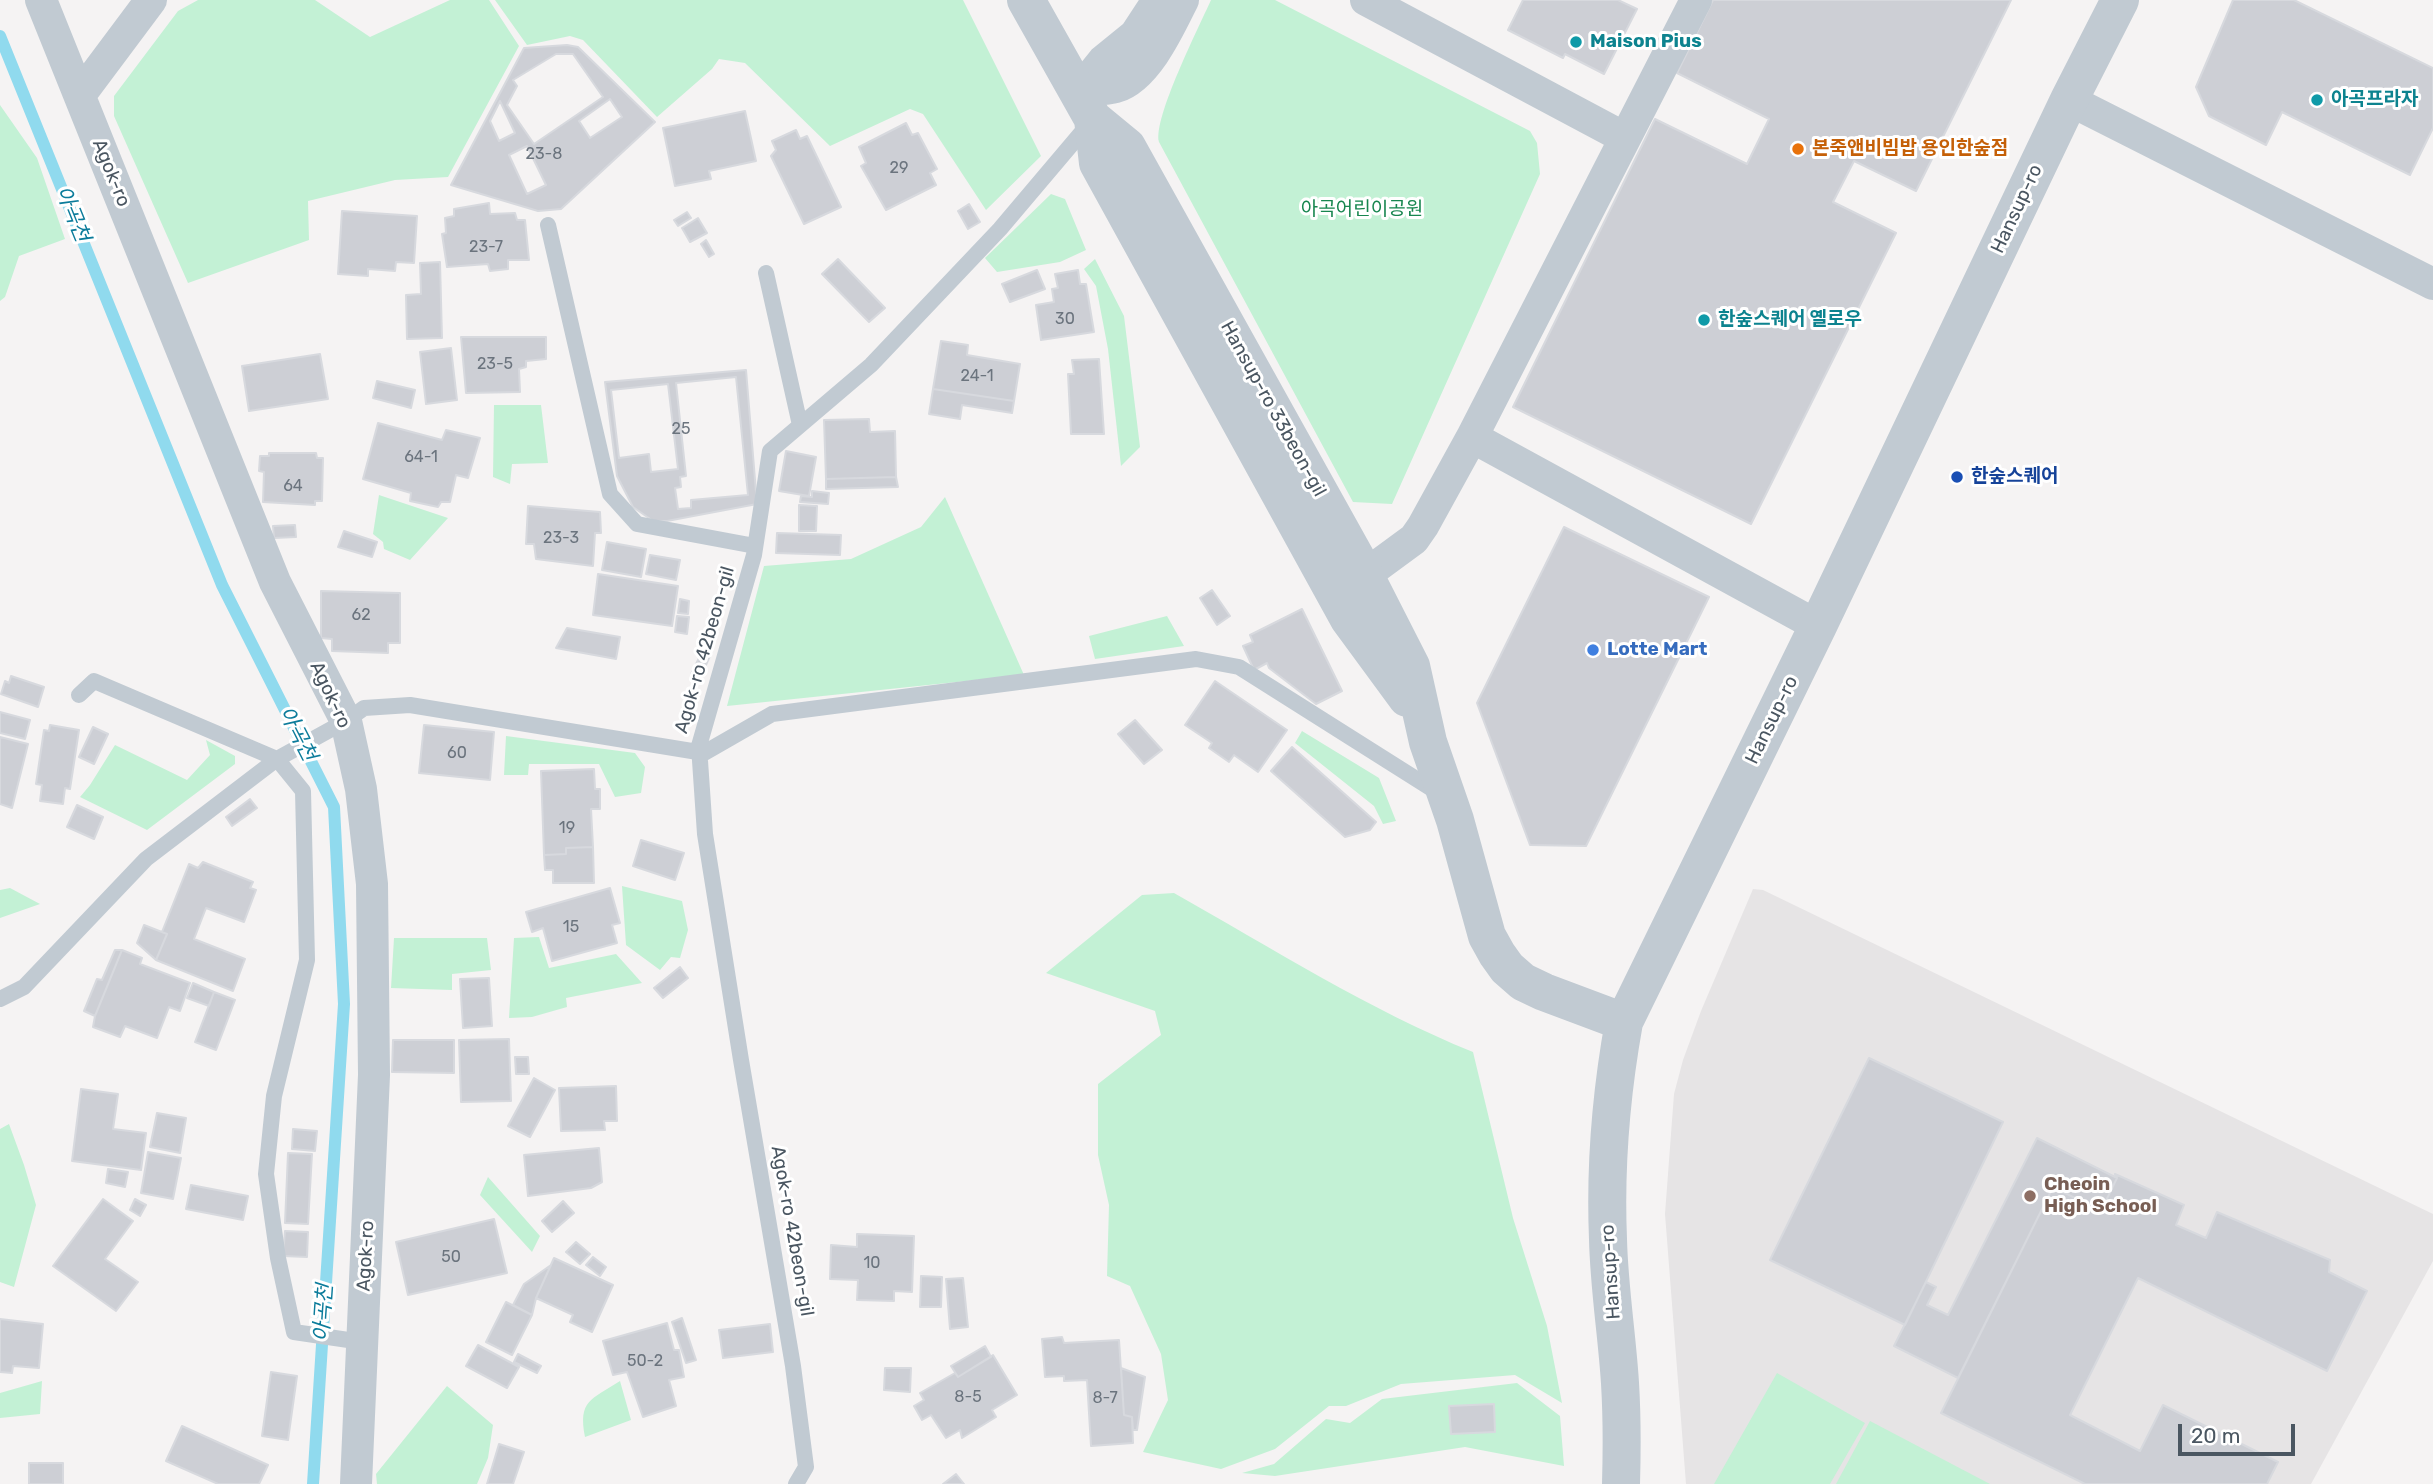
<!DOCTYPE html>
<html>
<head>
<meta charset="utf-8">
<style>
	body { margin:0 }
	#map { position:relative; width:2433px; height:1484px; overflow:hidden; background:#f5f3f3; font-family:Rubik,sans-serif }
	canvas { display:block }
	.scale { position:absolute; left:2178px; top:1424px; width:117px; height:32px; box-sizing:border-box; border:4px solid #4a5661; border-top:0; padding-left:9px; font-size:21px; line-height:24px; white-space:nowrap; color:#4a5661; -webkit-text-stroke:5px #fff; paint-order:stroke }
</style>
</head>
<body>
<div id="map">
<canvas width="2433" height="1484"></canvas>
<div class="scale">20 m</div>
</div>
<script>
const ctx = document.querySelector('canvas').getContext('2d');
ctx.lineJoin = 'round';
function fillPath(path, color) {
  ctx.fillStyle = color;
  ctx.fill(path, 'evenodd');
}
function trace(path, color, width, dash) {
  ctx.strokeStyle = color;
  ctx.lineWidth = width;
  ctx.lineCap = dash ? 'butt' : 'round';
  ctx.setLineDash(dash || []);
  ctx.stroke(path);
}
function drawText(font, color, halo, rows, align = 'center') {
  ctx.font = font + ' Rubik,"Noto Sans KR",sans-serif';
  ctx.lineWidth = 6;
  ctx.setLineDash([]);
  ctx.textBaseline = 'middle';
  ctx.strokeStyle = halo;
  ctx.fillStyle = color;
  for (const [text, x, y, turn = 0] of rows) {
    ctx.save();
    ctx.translate(x, y);
    ctx.rotate((+turn || 0) * Math.PI / 180);
    ctx.textAlign = isNaN(turn) ? turn : align;
    if (halo) ctx.strokeText(text, 0, 0);
    ctx.fillText(text, 0, 0);
    ctx.restore();
  }
}
fillPath(new Path2D(`
	M 1753,889 L 1763,890 L 2433,1214 L 2433,1261 L 2311,1484 L 1686,1484 L 1665,1214 L 1674,1094 L 1683,1060 L 1701,1011 Z`), '#e6e4e5');
fillPath(new Path2D(`
	M 198,0 L 315,0 L 370,37 L 450,0 L 489,0 L 519,46 L 448,177 L 395,180 L 308,201 L 309,240 L 188,283 L 114,116 L 114,96 L 178,11 Z
	M 495,0 L 963,0 L 1041,156 L 986,210 L 923,114 L 910,109 L 830,146 L 745,63 L 719,59 L 712,69 L 657,117 L 583,40 L 570,36 L 527,45 Z
	M 1211,0 L 1275,0 L 1530,131 L 1537,143 L 1540,174 L 1392,504 L 1353,502 L 1159,142 C 1153,118 1199,27 1211,0 Z
	M 0,105 L 37,158 L 65,239 L 19,256 L 5,297 L 0,301 Z
	M 1051,194 L 1065,199 L 1086,250 L 1060,262 L 997,272 L 985,258 Z
	M 1095,259 L 1124,316 L 1140,447 L 1121,466 L 1108,349 L 1096,286 L 1084,269 Z
	M 494,405 L 541,405 L 548,463 L 512,464 L 510,484 L 493,477 Z
	M 379,495 L 448,518 L 410,560 L 384,549 L 383,542 L 373,534 Z
	M 945,497 L 1024,675 L 727,706 L 764,566 L 851,559 L 921,527 Z
	M 1167,616 L 1184,646 L 1095,659 L 1089,636 Z
	M 1302,731 L 1379,778 L 1396,821 L 1383,824 L 1374,806 L 1295,743 Z
	M 506,736 L 635,753 L 645,767 L 641,793 L 615,797 L 599,764 L 529,764 L 528,775 L 504,775 Z
	M 206,740 L 235,756 L 235,764 L 147,830 L 80,797 L 90,785 L 115,745 L 187,780 L 210,755 Z
	M 622,886 L 682,901 L 688,930 L 680,958 L 671,957 L 660,970 L 626,945 Z
	M 10,888 L 40,904 L 0,918 L 0,890 Z
	M 1174,893 C 1272,948 1369,1010 1473,1052 L 1513,1218 L 1547,1326 L 1562,1403 L 1515,1375 L 1401,1384 L 1346,1406 L 1329,1406 L 1275,1449 L 1221,1469 L 1143,1452 L 1168,1400 L 1161,1354 L 1130,1286 L 1107,1276 L 1109,1205 L 1098,1155 L 1098,1084 L 1161,1035 L 1155,1011 L 1046,973 L 1142,895 Z
	M 539,937 L 549,968 L 616,954 L 642,983 L 566,998 L 567,1007 L 532,1017 L 509,1018 L 514,938 Z
	M 394,938 L 487,938 L 491,970 L 452,974 L 452,990 L 391,988 Z
	M 9,1124 L 24,1165 L 36,1205 L 14,1287 L 0,1282 L 0,1129 Z
	M 488,1177 L 540,1236 L 532,1252 L 480,1195 Z
	M 1777,1373 L 1865,1423 L 1830,1484 L 1714,1484 Z
	M 42,1381 L 40,1414 L 0,1418 L 0,1393 Z
	M 620,1381 L 631,1420 L 585,1437 C 578,1400 591,1400 620,1381 Z
	M 1517,1383 L 1560,1416 L 1564,1466 L 1465,1447 L 1275,1476 L 1242,1473 L 1274,1464 L 1326,1419 L 1350,1423 L 1382,1399 Z
	M 447,1386 L 493,1425 L 488,1458 L 477,1484 L 377,1484 L 376,1474 Z
	M 1870,1421 L 1990,1484 L 1836,1484 Z`), '#c3f1d5');
trace(new Path2D(`
	M 0,36 L 222,585 L 334,807 L 344,1004 L 313,1484`), '#90daee', 12);
const building = new Path2D(`
	M 1523,0 L 1618,0 L 1637,9 L 1604,74 L 1565,54 L 1563,58 L 1508,30 Z
	M 1713,0 L 2011,0 L 1916,191 L 1854,161 L 1833,202 L 1896,233 L 1751,524 L 1513,407 L 1655,119 L 1747,164 L 1769,119 L 1677,73 Z
	M 2233,0 L 2294,0 L 2433,68 L 2433,128 L 2410,175 L 2282,112 L 2266,145 L 2209,116 L 2196,87 Z
	M 567,45 L 578,47 L 655,122 L 561,209 L 538,211 L 451,185 L 524,48 Z
	M 556,54 L 573,54 L 603,97 L 534,144 L 507,105 L 517,86 L 513,80 Z
	M 610,99 L 622,117 L 590,138 L 579,121 Z
	M 500,101 L 515,133 L 499,141 L 490,121 Z
	M 745,111 L 756,161 L 709,171 L 711,179 L 675,186 L 663,128 Z
	M 906,123 L 912,135 L 918,133 L 937,169 L 930,173 L 936,185 L 886,210 L 861,166 L 866,163 L 859,147 Z
	M 796,130 L 800,139 L 807,136 L 841,207 L 804,224 L 771,156 L 776,150 L 772,141 Z
	M 527,146 L 546,185 L 527,194 L 509,155 Z
	M 489,203 L 490,214 L 515,213 L 517,220 L 525,220 L 529,260 L 508,260 L 508,269 L 490,271 L 488,264 L 447,267 L 442,234 L 446,233 L 445,218 L 454,216 L 454,209 Z
	M 969,204 L 980,222 L 968,229 L 958,211 Z
	M 342,211 L 417,216 L 414,263 L 396,262 L 395,271 L 368,269 L 368,276 L 338,274 Z
	M 687,212 L 691,218 L 678,226 L 674,220 Z
	M 698,218 L 707,233 L 690,242 L 682,228 Z
	M 706,240 L 714,254 L 709,257 L 701,244 Z
	M 838,259 L 885,308 L 869,322 L 822,274 Z
	M 440,262 L 442,338 L 407,339 L 406,295 L 421,294 L 420,263 Z
	M 1037,270 L 1045,289 L 1010,302 L 1002,284 Z
	M 1078,270 L 1080,284 L 1086,284 L 1094,332 L 1041,340 L 1036,305 L 1054,302 L 1052,289 L 1058,288 L 1055,274 Z
	M 461,337 L 546,337 L 546,359 L 526,361 L 526,367 L 519,369 L 520,392 L 466,393 Z
	M 941,341 L 968,345 L 967,355 L 1020,364 L 1014,401 L 933,389 Z
	M 451,348 L 457,400 L 426,404 L 420,352 Z
	M 320,354 L 328,399 L 249,411 L 242,366 Z
	M 1099,359 L 1104,434 L 1071,434 L 1068,374 L 1074,374 L 1072,360 Z
	M 746,370 L 757,504 L 667,521 L 653,521 L 633,507 L 617,476 L 605,382 Z
	M 736,377 L 748,495 L 691,500 L 691,508 L 678,509 L 675,488 L 681,487 L 680,477 L 686,476 L 676,383 Z
	M 377,381 L 415,390 L 411,408 L 373,398 Z
	M 668,384 L 678,469 L 651,472 L 649,454 L 619,458 L 611,390 Z
	M 933,389 L 1014,401 L 1012,413 L 962,405 L 960,419 L 929,414 Z
	M 869,419 L 870,432 L 895,431 L 896,477 L 826,479 L 824,420 Z
	M 378,423 L 442,440 L 446,430 L 480,438 L 468,478 L 456,475 L 450,502 L 441,502 L 438,507 L 410,501 L 411,493 L 363,479 Z
	M 786,451 L 816,457 L 809,496 L 779,491 Z
	M 269,453 L 316,453 L 317,458 L 323,458 L 322,501 L 315,501 L 315,505 L 263,502 L 264,472 L 259,471 L 260,456 L 269,456 Z
	M 896,477 L 898,487 L 826,489 L 826,479 Z
	M 812,491 L 829,493 L 828,504 L 800,502 L 801,496 L 812,497 Z
	M 799,505 L 817,506 L 816,531 L 799,531 Z
	M 528,506 L 600,512 L 601,533 L 595,533 L 593,566 L 536,559 L 534,544 L 526,544 Z
	M 295,525 L 296,537 L 274,538 L 273,526 Z
	M 1564,527 L 1709,597 L 1586,846 L 1530,845 L 1477,703 Z
	M 344,531 L 377,542 L 372,557 L 338,547 Z
	M 777,533 L 841,535 L 840,555 L 776,553 Z
	M 607,542 L 646,549 L 641,577 L 602,570 Z
	M 650,555 L 680,560 L 676,580 L 646,574 Z
	M 598,574 L 678,586 L 672,626 L 593,615 Z
	M 1212,590 L 1230,616 L 1217,625 L 1200,598 Z
	M 321,591 L 400,593 L 400,643 L 388,643 L 388,653 L 332,651 L 332,639 L 321,638 Z
	M 680,599 L 689,601 L 688,614 L 678,613 Z
	M 1302,609 L 1342,691 L 1316,704 L 1269,668 L 1267,663 L 1254,670 L 1243,646 L 1253,642 L 1250,635 Z
	M 677,616 L 689,617 L 687,634 L 675,632 Z
	M 567,628 L 620,637 L 616,659 L 556,648 Z
	M 703,634 L 712,637 L 708,651 L 699,648 Z
	M 702,652 L 710,656 L 700,678 L 691,674 Z
	M 11,676 L 44,687 L 38,707 L 1,694 L 5,681 L 9,683 Z
	M 1215,681 L 1287,730 L 1258,772 L 1234,755 L 1229,762 L 1209,748 L 1212,743 L 1185,725 Z
	M 0,712 L 30,720 L 25,739 L 0,733 Z
	M 1135,720 L 1162,750 L 1144,764 L 1118,734 Z
	M 50,725 L 79,730 L 70,789 L 65,788 L 63,804 L 40,801 L 42,785 L 36,784 L 44,730 L 49,731 Z
	M 424,725 L 494,732 L 490,780 L 419,773 Z
	M 93,727 L 108,734 L 94,764 L 79,757 Z
	M 0,737 L 28,744 L 12,808 L 0,804 Z
	M 1292,747 L 1376,822 L 1370,830 L 1345,837 L 1271,771 Z
	M 594,769 L 595,789 L 600,789 L 600,809 L 591,809 L 593,847 L 566,848 L 566,854 L 544,855 L 541,771 Z
	M 250,799 L 257,808 L 232,826 L 226,817 Z
	M 77,805 L 103,817 L 94,839 L 67,827 Z
	M 641,840 L 684,853 L 675,880 L 633,866 Z
	M 593,847 L 594,883 L 553,883 L 553,870 L 545,870 L 544,855 L 566,854 L 566,848 Z
	M 203,862 L 253,882 L 250,888 L 256,890 L 244,922 L 206,908 L 194,939 L 245,959 L 233,991 L 156,960 L 167,934 L 162,932 L 189,864 L 198,868 Z
	M 610,888 L 620,923 L 612,925 L 617,943 L 552,961 L 543,928 L 532,932 L 526,912 Z
	M 144,925 L 167,934 L 156,960 L 137,943 Z
	M 115,950 L 122,950 L 95,1016 L 84,1011 L 97,979 L 102,980 Z
	M 122,950 L 142,958 L 140,964 L 190,983 L 180,1011 L 169,1007 L 157,1038 L 125,1026 L 120,1037 L 93,1027 L 95,1016 Z
	M 680,967 L 688,978 L 663,998 L 654,988 Z
	M 489,978 L 492,1026 L 463,1028 L 460,979 Z
	M 193,983 L 214,992 L 209,1006 L 187,998 Z
	M 214,992 L 235,1000 L 216,1050 L 195,1042 Z
	M 509,1039 L 511,1101 L 461,1102 L 459,1040 Z
	M 393,1040 L 454,1040 L 454,1073 L 392,1072 Z
	M 515,1057 L 528,1057 L 529,1074 L 516,1074 Z
	M 1869,1058 L 2003,1122 L 1905,1325 L 1770,1260 Z
	M 534,1078 L 555,1090 L 530,1137 L 508,1126 Z
	M 616,1086 L 617,1121 L 604,1121 L 605,1130 L 561,1131 L 559,1088 Z
	M 81,1089 L 118,1094 L 113,1129 L 146,1133 L 141,1170 L 72,1161 Z
	M 157,1113 L 186,1118 L 180,1153 L 150,1147 Z
	M 293,1129 L 317,1131 L 315,1151 L 292,1149 Z
	M 2037,1138 L 2117,1178 L 2101,1211 L 2053,1187 L 1958,1378 L 1894,1346 L 1926,1282 L 1936,1287 L 1927,1305 L 1948,1315 Z
	M 599,1148 L 602,1182 L 591,1188 L 528,1196 L 524,1155 Z
	M 148,1152 L 181,1158 L 173,1199 L 141,1193 Z
	M 288,1153 L 312,1154 L 308,1224 L 285,1223 Z
	M 108,1169 L 128,1172 L 125,1187 L 106,1183 Z
	M 2115,1174 L 2184,1205 L 2176,1225 L 2206,1238 L 2217,1212 L 2330,1260 L 2329,1272 L 2367,1291 L 2327,1371 L 2138,1278 L 2070,1415 L 2140,1451 L 2163,1405 L 2278,1462 L 2267,1484 L 2085,1484 L 1941,1413 L 2053,1187 L 2101,1211 L 2117,1178 Z
	M 191,1185 L 248,1196 L 243,1220 L 186,1209 Z
	M 103,1199 L 133,1221 L 105,1259 L 138,1282 L 116,1311 L 53,1266 Z
	M 135,1199 L 146,1205 L 140,1216 L 130,1210 Z
	M 563,1201 L 574,1213 L 552,1232 L 542,1221 Z
	M 494,1219 L 507,1273 L 408,1295 L 396,1242 Z
	M 285,1231 L 308,1232 L 307,1257 L 283,1256 Z
	M 857,1234 L 914,1236 L 912,1292 L 894,1291 L 894,1301 L 857,1300 L 858,1280 L 830,1279 L 831,1245 L 857,1247 Z
	M 576,1242 L 590,1254 L 580,1264 L 566,1252 Z
	M 593,1257 L 606,1267 L 600,1276 L 586,1265 Z
	M 554,1258 L 613,1285 L 592,1332 L 570,1322 L 573,1315 L 536,1298 Z
	M 551,1265 L 536,1298 L 532,1315 L 513,1305 L 524,1284 Z
	M 921,1276 L 942,1277 L 941,1307 L 920,1307 Z
	M 963,1278 L 968,1327 L 950,1329 L 946,1279 Z
	M 506,1302 L 532,1315 L 512,1355 L 486,1342 Z
	M 682,1318 L 696,1360 L 686,1363 L 672,1322 Z
	M 0,1319 L 43,1324 L 39,1368 L 13,1366 L 12,1373 L 0,1372 Z
	M 667,1323 L 674,1350 L 679,1350 L 684,1377 L 669,1380 L 676,1406 L 643,1417 L 627,1372 L 613,1375 L 603,1341 Z
	M 770,1324 L 773,1352 L 723,1358 L 719,1330 Z
	M 1062,1337 L 1064,1343 L 1119,1340 L 1124,1415 L 1132,1417 L 1133,1443 L 1091,1446 L 1087,1380 L 1064,1381 L 1064,1376 L 1045,1377 L 1042,1339 Z
	M 478,1345 L 519,1367 L 507,1388 L 466,1366 Z
	M 985,1346 L 991,1357 L 958,1377 L 951,1366 Z
	M 518,1354 L 541,1366 L 537,1373 L 514,1362 Z
	M 993,1355 L 1017,1395 L 992,1410 L 996,1417 L 962,1438 L 960,1430 L 946,1438 L 931,1415 L 922,1420 L 914,1406 L 924,1400 L 920,1393 L 955,1373 L 958,1377 Z
	M 885,1368 L 911,1368 L 910,1392 L 884,1390 Z
	M 1121,1368 L 1145,1377 L 1137,1430 L 1133,1430 L 1132,1417 L 1124,1415 Z
	M 271,1372 L 297,1376 L 288,1440 L 262,1436 Z
	M 1494,1404 L 1495,1432 L 1451,1434 L 1449,1406 Z
	M 182,1426 L 268,1465 L 259,1484 L 218,1484 L 166,1461 Z
	M 499,1444 L 524,1452 L 513,1484 L 487,1484 Z
	M 29,1463 L 63,1463 L 63,1484 L 29,1484 Z
	M 956,1474 L 964,1484 L 943,1484 Z`);
fillPath(building, '#cdcfd5');
trace(building, '#d7d9de', 2);
trace(new Path2D(`
	M 548,225 L 610,494 L 637,524 L 755,546
	M 766,273 L 800,425
	M 79,695 L 94,681 L 277,759 L 303,791 L 307,960 L 274,1096 L 266,1174 L 278,1258 L 294,1332 L 362,1342
	M 0,999 L 24,987 L 146,859 L 277,759 L 346,721 L 364,708 L 410,705 L 704,753 L 772,714 L 1196,659 L 1239,667 L 1440,794
	M 796,1484 L 806,1467 L 793,1366 L 741,1060 L 705,834 L 699,746 L 754,555 L 770,451 L 871,365 L 1000,229 L 1088,125`), '#c1cad2', 16);
trace(new Path2D(`
	M 41,0 L 275,582 L 346,721 L 361,789 L 372,884 L 374,1075 L 356,1484
	M 1366,0 L 1625,138
	M 1078,92 C 1090,90 1104,90 1116,87 C 1147,78 1170,26 1183,0
	M 1078,92 L 1103,61 L 1135,35 L 1158,0
	M 80,95 L 151,0
	M 2069,100 L 2433,284
	M 1472,437 L 1818,626
	M 1365,575 L 1414,539 L 1423,526 L 1472,437 L 1696,0`), '#c1cad2', 32);
trace(new Path2D(`
	M 1026,0 L 1093,119 L 1127,147 L 1357,560 L 1411,666 L 1428,742 L 1455,820 L 1487,936 L 1497,954 L 1507,968 L 1523,982 L 1544,992 L 1624,1022
	M 1093,119 L 1098,163 L 1349,619 L 1407,698
	M 1621,1484 C 1622,1450 1622,1416 1620,1383 C 1617,1335 1609,1287 1608,1239 C 1605,1166 1611,1094 1624,1022 L 1818,626 L 2069,100 L 2120,0`), '#c1cad2', 38);
for (const [x, y, r, color] of [
	[1576,42,7,"#0f9aa8"],
	[2317,100,7,"#0f9aa8"],
	[1798,149,7,"#e8710a"],
	[1704,320,7,"#0f9aa8"],
	[1957,477,7,"#1a4fb4"],
	[1593,650,7,"#3f7fe0"],
	[2030,1196,7,"#8d6e63"]
]) {
  const dot = new Path2D();
  dot.arc(x, y, r, 0, 2 * Math.PI);
  ctx.fillStyle = color;
  ctx.fill(dot);
  trace(dot, '#fff', 2.5);
}
drawText('16px', '#6b747e', null, [
	["23-8",544,154],
	["29",899,168],
	["23-7",486,247],
	["30",1065,319],
	["23-5",495,364],
	["24-1",977,376],
	["25",681,429],
	["64-1",421,457],
	["64",293,486],
	["23-3",561,538],
	["62",361,615],
	["60",457,753],
	["19",567,828],
	["15",571,927],
	["50",451,1257],
	["10",872,1263],
	["50-2",645,1361],
	["8-5",968,1397],
	["8-7",1105,1398]
]);
drawText('bold 19px', '#0d838f', '#fff', [
	["Maison Pius",1590,42],
	["아곡프라자",2331,100],
	["한숲스퀘어 옐로우",1718,320]
], 'left');
drawText('bold 19px', '#c56008', '#fff', [
	["본죽앤비빔밥 용인한숲점",1812,149]
], 'left');
drawText('19px', '#4a5661', '#fff', [
	["Agok-ro",111,173,68],
	["Hansup-ro",2017,209,-65],
	["Hansup-ro 33beon-gil",1273,409,61],
	["Agok-ro 42beon-gil",705,650,-74],
	["Agok-ro",330,695,65],
	["Hansup-ro",1772,720,-64],
	["Agok-ro 42beon-gil",792,1231,80],
	["Agok-ro",366,1256,-87],
	["Hansup-ro",1611,1272,-94]
]);
drawText('19px', '#17864f', '#fff', [
	["아곡어린이공원",1362,210]
]);
drawText('bold 19px', '#164399', '#fff', [
	["한숲스퀘어",1971,477]
], 'left');
drawText('bold 19px', '#366cbe', '#fff', [
	["Lotte Mart",1607,650]
], 'left');
drawText('bold 19px', '#785e54', '#fff', [
	["Cheoin",2044,1185],
	["High School",2044,1207]
], 'left');
drawText('italic 21px', '#0c7c9b', '#fff', [
	["아곡천",72,214,68],
	["아곡천",297,734,63],
	["아곡천",324,1313,-86]
]);
</script>
</body>
</html>
